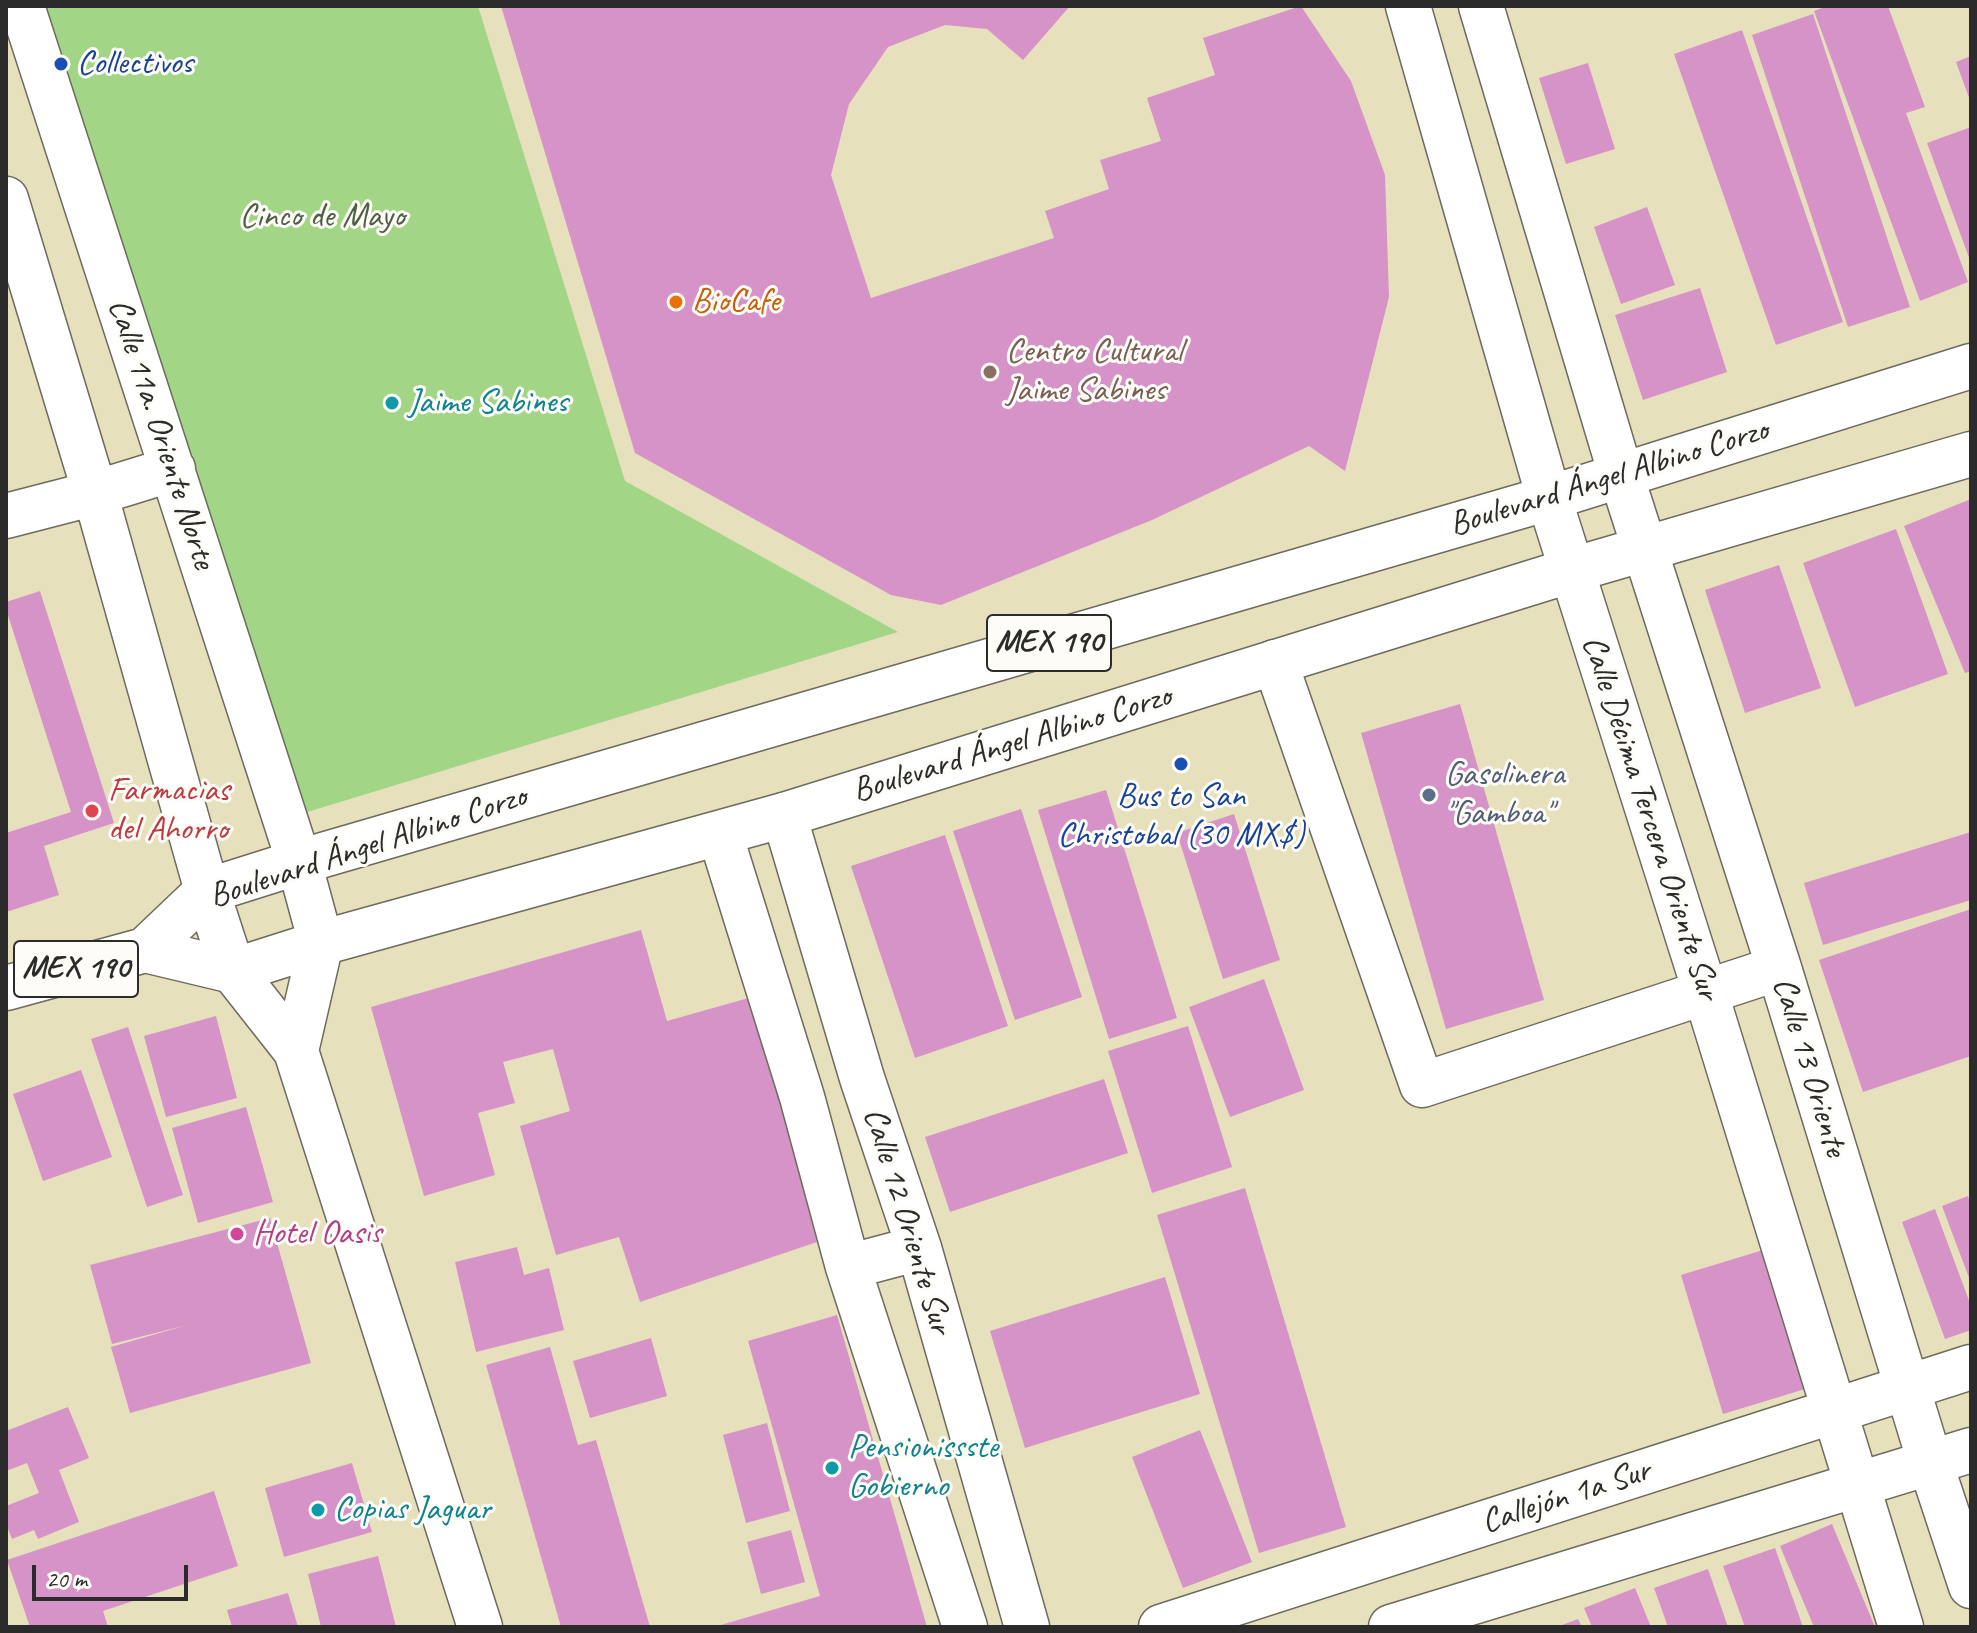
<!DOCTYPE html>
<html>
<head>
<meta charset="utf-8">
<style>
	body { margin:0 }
	#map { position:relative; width:1977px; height:1633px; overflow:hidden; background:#e7e0bc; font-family:Caveat,sans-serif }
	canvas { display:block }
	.frame { position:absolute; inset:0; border:8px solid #2b2b2b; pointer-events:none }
	.scale { position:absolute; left:32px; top:1565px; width:156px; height:36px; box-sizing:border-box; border:4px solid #2b2b2b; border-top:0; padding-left:10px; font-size:24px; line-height:28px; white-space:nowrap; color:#2b2b2b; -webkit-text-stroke:6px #fdfcf7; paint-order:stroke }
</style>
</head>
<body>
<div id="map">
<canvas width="1977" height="1633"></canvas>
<div class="frame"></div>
<div class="scale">20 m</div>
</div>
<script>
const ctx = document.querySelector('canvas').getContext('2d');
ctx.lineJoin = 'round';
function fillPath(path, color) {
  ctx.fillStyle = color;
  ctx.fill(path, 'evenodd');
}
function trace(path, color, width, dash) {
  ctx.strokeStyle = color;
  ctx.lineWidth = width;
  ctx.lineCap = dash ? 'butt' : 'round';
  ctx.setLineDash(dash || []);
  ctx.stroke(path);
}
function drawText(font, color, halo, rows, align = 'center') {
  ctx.font = font + ' Caveat,sans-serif';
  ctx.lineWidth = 6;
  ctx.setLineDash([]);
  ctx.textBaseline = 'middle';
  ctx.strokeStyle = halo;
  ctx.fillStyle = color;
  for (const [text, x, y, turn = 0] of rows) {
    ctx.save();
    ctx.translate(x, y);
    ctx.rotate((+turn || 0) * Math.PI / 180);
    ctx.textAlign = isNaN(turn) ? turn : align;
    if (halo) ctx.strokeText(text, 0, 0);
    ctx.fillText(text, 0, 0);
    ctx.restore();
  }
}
fillPath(new Path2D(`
	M 34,6 L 478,6 L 625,481 L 898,632 L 291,817 Z`), '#a2d686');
fillPath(new Path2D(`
	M 501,6 L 1070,6 L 1023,60 L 987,29 L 945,25 L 888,47 L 849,104 L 831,175 L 871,298 L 1054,238 L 1045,211 L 1109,189 L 1100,160 L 1161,141 L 1147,98 L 1215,75 L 1203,38 L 1301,6 L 1351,81 L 1385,175 L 1389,297 L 1345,471 L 1309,446 L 1152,520 L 941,605 L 891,595 L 635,453 Z
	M 1828,6 L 1888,6 L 1925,107 L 1906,113 L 1968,282 L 1920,301 L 1814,11 Z
	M 1813,14 L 1910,307 L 1848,327 L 1752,35 Z
	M 1742,30 L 1843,322 L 1776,345 L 1674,54 Z
	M 1971,56 L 1971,103 L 1956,62 Z
	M 1588,63 L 1615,149 L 1566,164 L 1539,78 Z
	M 1971,127 L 1971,263 L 1927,143 Z
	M 1647,207 L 1675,285 L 1621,304 L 1594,227 Z
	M 1700,288 L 1727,372 L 1643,400 L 1615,315 Z
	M 1971,499 L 1971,671 L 1965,673 L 1904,526 Z
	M 1896,529 L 1948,674 L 1855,707 L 1803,563 Z
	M 1779,565 L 1821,688 L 1745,713 L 1705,590 Z
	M 40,591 L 114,823 L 44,846 L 59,895 L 6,912 L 6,833 L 71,812 L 6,609 L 6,602 Z
	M 1460,704 L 1544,1000 L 1446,1029 L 1361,733 Z
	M 1106,790 L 1177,1018 L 1109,1039 L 1038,810 Z
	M 1021,809 L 1082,997 L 1015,1020 L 953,831 Z
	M 1234,814 L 1280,960 L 1223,979 L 1177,833 Z
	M 1971,832 L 1971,900 L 1823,945 L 1804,883 Z
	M 945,835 L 1008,1026 L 915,1058 L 851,866 Z
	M 1971,909 L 1971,1056 L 1863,1092 L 1819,960 Z
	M 641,930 L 667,1021 L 752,997 L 817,1242 L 640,1302 L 619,1237 L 556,1255 L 520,1126 L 570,1111 L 553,1049 L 503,1062 L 515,1103 L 478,1113 L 495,1175 L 424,1196 L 371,1007 Z
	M 1264,979 L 1304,1090 L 1230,1117 L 1189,1007 Z
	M 216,1016 L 237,1098 L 166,1117 L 144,1036 Z
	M 1188,1026 L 1232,1167 L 1152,1193 L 1108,1051 Z
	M 128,1027 L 183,1195 L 147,1207 L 91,1039 Z
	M 81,1070 L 112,1157 L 43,1181 L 13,1094 Z
	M 1104,1079 L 1128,1153 L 950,1212 L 925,1137 Z
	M 246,1107 L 273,1202 L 198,1223 L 172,1128 Z
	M 1245,1188 L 1346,1527 L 1259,1553 L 1157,1215 Z
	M 1968,1196 L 1971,1205 L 1971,1283 L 1942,1206 Z
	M 1935,1209 L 1971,1306 L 1971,1330 L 1945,1339 L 1902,1222 Z
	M 270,1218 L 311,1363 L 130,1413 L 111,1347 L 187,1325 L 112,1344 L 90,1265 Z
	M 517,1247 L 524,1275 L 549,1268 L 564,1330 L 476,1352 L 455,1262 Z
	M 1773,1247 L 1815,1386 L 1723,1414 L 1681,1275 Z
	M 1165,1277 L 1200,1394 L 1025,1448 L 990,1331 Z
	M 837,1315 L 927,1627 L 714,1627 L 820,1596 L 748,1341 Z
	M 651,1338 L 667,1396 L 590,1418 L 573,1361 Z
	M 550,1347 L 578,1445 L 596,1440 L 650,1627 L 561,1627 L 486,1365 Z
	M 68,1407 L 89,1458 L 59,1470 L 79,1522 L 38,1539 L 34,1530 L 12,1539 L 6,1524 L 6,1506 L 39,1493 L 27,1463 L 6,1471 L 6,1431 Z
	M 767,1423 L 790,1511 L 746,1523 L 723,1435 Z
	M 1200,1430 L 1252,1562 L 1183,1588 L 1132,1457 Z
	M 352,1463 L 372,1532 L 284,1557 L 265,1488 Z
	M 214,1491 L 238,1566 L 103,1611 L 108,1627 L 30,1627 L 7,1560 Z
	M 1832,1524 L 1875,1627 L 1814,1627 L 1780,1546 Z
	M 791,1530 L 805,1582 L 761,1594 L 747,1542 Z
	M 1775,1548 L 1803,1627 L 1745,1627 L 1723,1566 Z
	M 378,1556 L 396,1627 L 321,1627 L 308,1574 Z
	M 1708,1569 L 1728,1627 L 1668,1627 L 1654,1588 Z
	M 1635,1588 L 1651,1627 L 1592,1627 L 1584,1608 Z
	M 288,1593 L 298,1627 L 232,1627 L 227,1610 Z
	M 1578,1619 L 1582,1627 L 1557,1627 Z`), '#d693c8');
const minor = new Path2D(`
	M 22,6 L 299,862 L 321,943 L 296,1051
	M 1408,6 L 1549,498 L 1705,991 L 1901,1627
	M 1481,6 L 1621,475 L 1779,968 L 1930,1462 L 1971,1586
	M 6,199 L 95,493 L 207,891 L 233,971 L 296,1051 L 480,1627
	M 6,516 L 95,493 L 173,469
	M 1275,662 L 1422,1085 L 1779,968
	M 784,815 L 862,1078 L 919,1248 L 1027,1627
	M 720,834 L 802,1097 L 848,1267 L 965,1627
	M 848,1267 L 919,1248
	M 1161,1627 L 1971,1367
	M 1391,1627 L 1971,1450`);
const major = new Path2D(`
	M 145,950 L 233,971 L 321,943 L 784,815 L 1572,570 L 1971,454
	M 6,988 L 145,950 L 207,891 L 299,862 L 1549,498 L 1971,366`);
trace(minor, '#6d6a5e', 47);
trace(major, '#6d6a5e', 47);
trace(minor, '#fff', 44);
trace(major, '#fff', 44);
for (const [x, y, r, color] of [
	[61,64,8,"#1a4fb4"],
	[676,302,8,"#e8710a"],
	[990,372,8,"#8d6e63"],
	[392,403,8,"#0f9aa8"],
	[1181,764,8,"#1a4fb4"],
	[1429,795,8,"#5c6f8a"],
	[92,811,8,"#e0444e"],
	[237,1234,8,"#d1479c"],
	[832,1468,8,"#0f9aa8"],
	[318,1510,8,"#0f9aa8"]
]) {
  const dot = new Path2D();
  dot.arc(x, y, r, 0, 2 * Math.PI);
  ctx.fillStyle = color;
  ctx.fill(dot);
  trace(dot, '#fdfcf7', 3);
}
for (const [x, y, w] of [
	[1049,643,124],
	[76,969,124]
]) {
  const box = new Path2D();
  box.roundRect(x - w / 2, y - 28, w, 56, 6);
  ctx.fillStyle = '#fdfcf7';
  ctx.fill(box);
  trace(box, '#2b2b2b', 2);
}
drawText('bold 32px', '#2b2b2b', null, [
	["MEX 190",1049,643],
	["MEX 190",76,969]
]);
drawText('34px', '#164399', '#fdfcf7', [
	["Collectivos",77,64],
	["Bus to San",1181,797,"center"],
	["Christobal (30 MX$)",1181,836,"center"]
], 'left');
drawText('34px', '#4f5e46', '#fdfcf7', [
	["Cinco de Mayo",322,217]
]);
drawText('34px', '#c56008', '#fdfcf7', [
	["BioCafe",692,302]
], 'left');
drawText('34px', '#785e54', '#fdfcf7', [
	["Centro Cultural",1006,352],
	["Jaime Sabines",1006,391]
], 'left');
drawText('34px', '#0d838f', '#fdfcf7', [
	["Jaime Sabines",408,403],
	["Pensionissste",848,1448],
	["Gobierno",848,1487],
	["Copias Jaguar",334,1510]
], 'left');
drawText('34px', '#2b2b2b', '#fdfcf7', [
	["Calle 11a. Oriente Norte",161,434,72],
	["Boulevard Ángel Albino Corzo",1609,478,-17],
	["Boulevard Ángel Albino Corzo",1012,744,-17],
	["Calle Décima Tercera Oriente Sur",1650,818,72],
	["Boulevard Ángel Albino Corzo",368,847,-18],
	["Calle 13 Oriente",1809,1067,73],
	["Calle 12 Oriente Sur",907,1221,73],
	["Callejón 1a Sur",1566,1497,-18]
]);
drawText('34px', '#4e5e75', '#fdfcf7', [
	["Gasolinera",1445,775],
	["\"Gamboa\"",1445,814]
], 'left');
drawText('34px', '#be3a42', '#fdfcf7', [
	["Farmacias",108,791],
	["del Ahorro",108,830]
], 'left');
drawText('34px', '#b23c85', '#fdfcf7', [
	["Hotel Oasis",253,1234]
], 'left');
</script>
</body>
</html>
